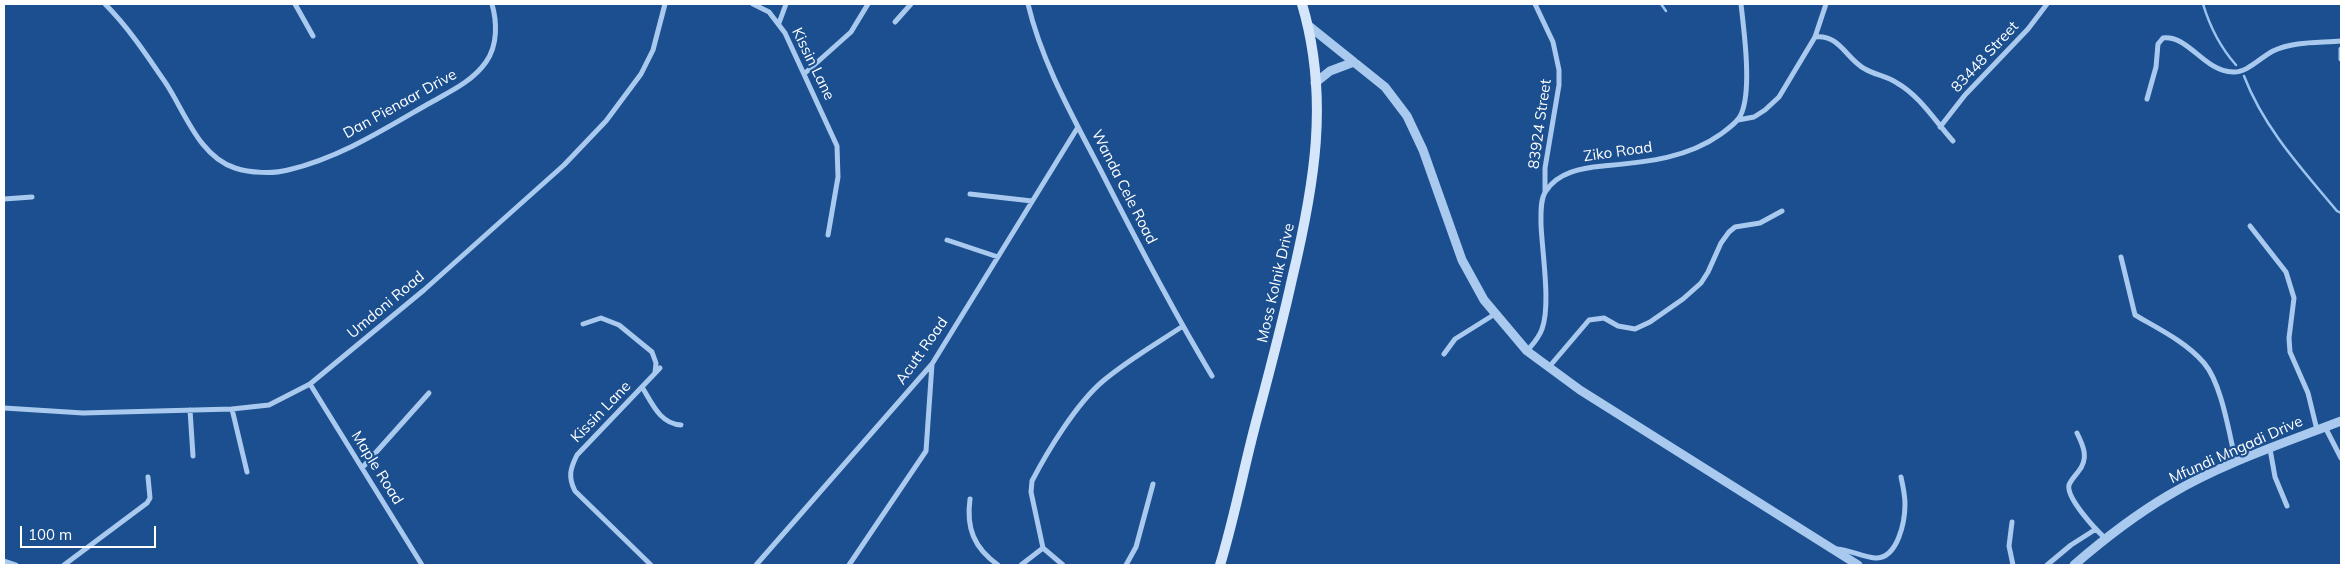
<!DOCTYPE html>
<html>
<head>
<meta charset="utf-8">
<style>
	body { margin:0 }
	#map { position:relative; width:2345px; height:569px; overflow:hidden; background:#1b4f8f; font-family:Mulish,sans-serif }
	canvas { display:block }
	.frame { position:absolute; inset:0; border:5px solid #fff; pointer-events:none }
	.scale { position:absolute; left:20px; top:526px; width:136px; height:22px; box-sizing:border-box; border:2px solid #fff; border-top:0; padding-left:6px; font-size:15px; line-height:18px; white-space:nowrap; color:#fff; -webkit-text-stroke:4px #1b4f8f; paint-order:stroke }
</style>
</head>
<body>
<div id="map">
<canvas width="2345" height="569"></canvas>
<div class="frame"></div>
<div class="scale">100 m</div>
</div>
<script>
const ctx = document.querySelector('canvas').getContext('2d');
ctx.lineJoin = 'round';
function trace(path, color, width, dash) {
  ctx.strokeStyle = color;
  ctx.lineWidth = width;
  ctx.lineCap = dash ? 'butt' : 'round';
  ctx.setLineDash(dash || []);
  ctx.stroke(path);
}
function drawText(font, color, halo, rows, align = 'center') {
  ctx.font = font + ' Mulish,sans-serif';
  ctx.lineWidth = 4.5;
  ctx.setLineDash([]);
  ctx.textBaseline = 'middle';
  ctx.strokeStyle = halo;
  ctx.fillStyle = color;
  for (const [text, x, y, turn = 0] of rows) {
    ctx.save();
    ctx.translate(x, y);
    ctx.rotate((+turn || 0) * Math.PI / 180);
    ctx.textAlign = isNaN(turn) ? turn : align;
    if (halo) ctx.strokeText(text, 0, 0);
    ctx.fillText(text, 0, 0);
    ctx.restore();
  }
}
trace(new Path2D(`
	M 1661,4 L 1666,11
	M 2203,4 C 2210,27 2220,47 2236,65
	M 2244,76 C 2264,128 2301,168 2337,211 L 2341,213`), '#9cc4f0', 2.5);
trace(new Path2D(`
	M 105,4 C 129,28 148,57 167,85 C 185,113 200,157 235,168 C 250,173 273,174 288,170 C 339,158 383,130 428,104 C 449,92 472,82 486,62 C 498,45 497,22 492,4
	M 295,4 L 313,36
	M 753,4 L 769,12 L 785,33 L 837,146 L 838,177 L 828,235
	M 1028,4 C 1042,63 1073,117 1101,171 C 1136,240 1172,309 1212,376
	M 1535,4 L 1553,42 L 1559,70 L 1559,85 L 1545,168 L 1545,191
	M 895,22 L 911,4
	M 779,23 L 786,4
	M 1815,37 C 1840,34 1846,59 1865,69 C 1875,75 1887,76 1897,83 C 1920,96 1935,121 1953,141
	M 2341,49 L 2341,59
	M 804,74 L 851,32 L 868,4
	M 2147,99 L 2156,67 L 2158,44 L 2163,38 C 2189,35 2203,71 2233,72 C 2247,73 2261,57 2273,51 C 2294,41 2319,43 2341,41
	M 1738,120 L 1754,117 L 1765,110 L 1779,97 L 1815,37 L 1826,4
	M 1940,127 L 1965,95 L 2028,29 L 2047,4
	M 970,194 L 1032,201
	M 4,199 L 32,197
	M 2250,226 L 2286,272 L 2294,298 L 2289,338 L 2290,352 L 2308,393 L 2317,430
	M 947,240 L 998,257
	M 2121,257 L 2135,315 C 2159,329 2186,342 2204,363 C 2222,384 2229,434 2236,462
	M 583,324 L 601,318 L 619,325 L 652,352 L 656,363 L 655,373
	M 1527,351 C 1533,344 1539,338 1542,329 C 1551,305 1542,252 1541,224 C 1541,214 1540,199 1546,191 C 1558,172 1582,168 1603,166 C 1645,162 1686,159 1721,134 C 1730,127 1740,121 1743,109 C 1751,83 1744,31 1741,4
	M 1444,354 L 1455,339 L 1495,314
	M 1549,367 L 1589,320 L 1604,318 L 1618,326 L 1635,329 L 1650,322 L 1683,299 L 1701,283 L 1708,272 L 1721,243 L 1729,232 L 1735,227 L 1760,223 L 1782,211
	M 310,384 L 422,565
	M 642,387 C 652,403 660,424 681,425
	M 4,408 L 83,413 L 232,409 L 269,405 L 310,384 L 424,290 L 564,165 L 606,121 L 641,74 L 653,50 L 665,4
	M 232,409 L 247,472
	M 190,410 L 193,456
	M 2325,427 L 2341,458
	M 2077,433 C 2084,447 2089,459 2078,472 C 2075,476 2071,480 2069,485 C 2066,498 2096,530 2105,538
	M 2270,449 L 2275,477 L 2287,506
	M 362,468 L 429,393
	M 970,499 C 966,528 974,548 998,565
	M 2012,522 L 2009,546 L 2013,565
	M 1837,549 C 1850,550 1863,557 1875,558 C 1898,559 1905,521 1905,504 C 1905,495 1903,486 1901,477
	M 4,561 L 16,565
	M 64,565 L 147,503 L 150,498 L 148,477
	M 651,565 L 575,491 C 568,477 570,469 577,455 L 660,368
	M 756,565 L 932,364 L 1078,127
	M 849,565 L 926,451 L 932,364
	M 1021,565 L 1043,548
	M 1063,565 L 1043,548 L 1031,492 L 1032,481 C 1048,450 1077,403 1103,381 C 1128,360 1156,344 1183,326
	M 1126,565 L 1136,547 L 1153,484
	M 2047,565 L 2071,545 L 2096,529`), '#a9c9ee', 5);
trace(new Path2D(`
	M 1309,26 L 1385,87 L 1407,116 L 1423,150 L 1462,260 L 1484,300 L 1527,351 L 1580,390 L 1858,565
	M 1315,83 L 1330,71 L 1354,62
	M 2074,565 C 2104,539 2135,515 2169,495 C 2223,463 2284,443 2341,421`), '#a9c9ee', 9);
trace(new Path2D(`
	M 1220,565 C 1234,519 1243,472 1255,426 C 1268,377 1281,329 1292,279 C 1314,187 1330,98 1302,4`), '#d6e6fa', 10);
drawText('15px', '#fff', '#1b4f8f', [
	["83448 Street",1985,57,-47],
	["Kissin Lane",813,64,64],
	["Dan Pienaar Drive",400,104,-29],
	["83924 Street",1540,124,-82],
	["Ziko Road",1618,152,-8],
	["Wanda Cele Road",1124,187,63],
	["Moss Kolnik Drive",1276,283,-77],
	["Umdoni Road",386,305,-40],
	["Acutt Road",922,351,-55],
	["Kissin Lane",601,412,-46],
	["Mfundi Mngadi Drive",2236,450,-24],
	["Maple Road",377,468,58]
]);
</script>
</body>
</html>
